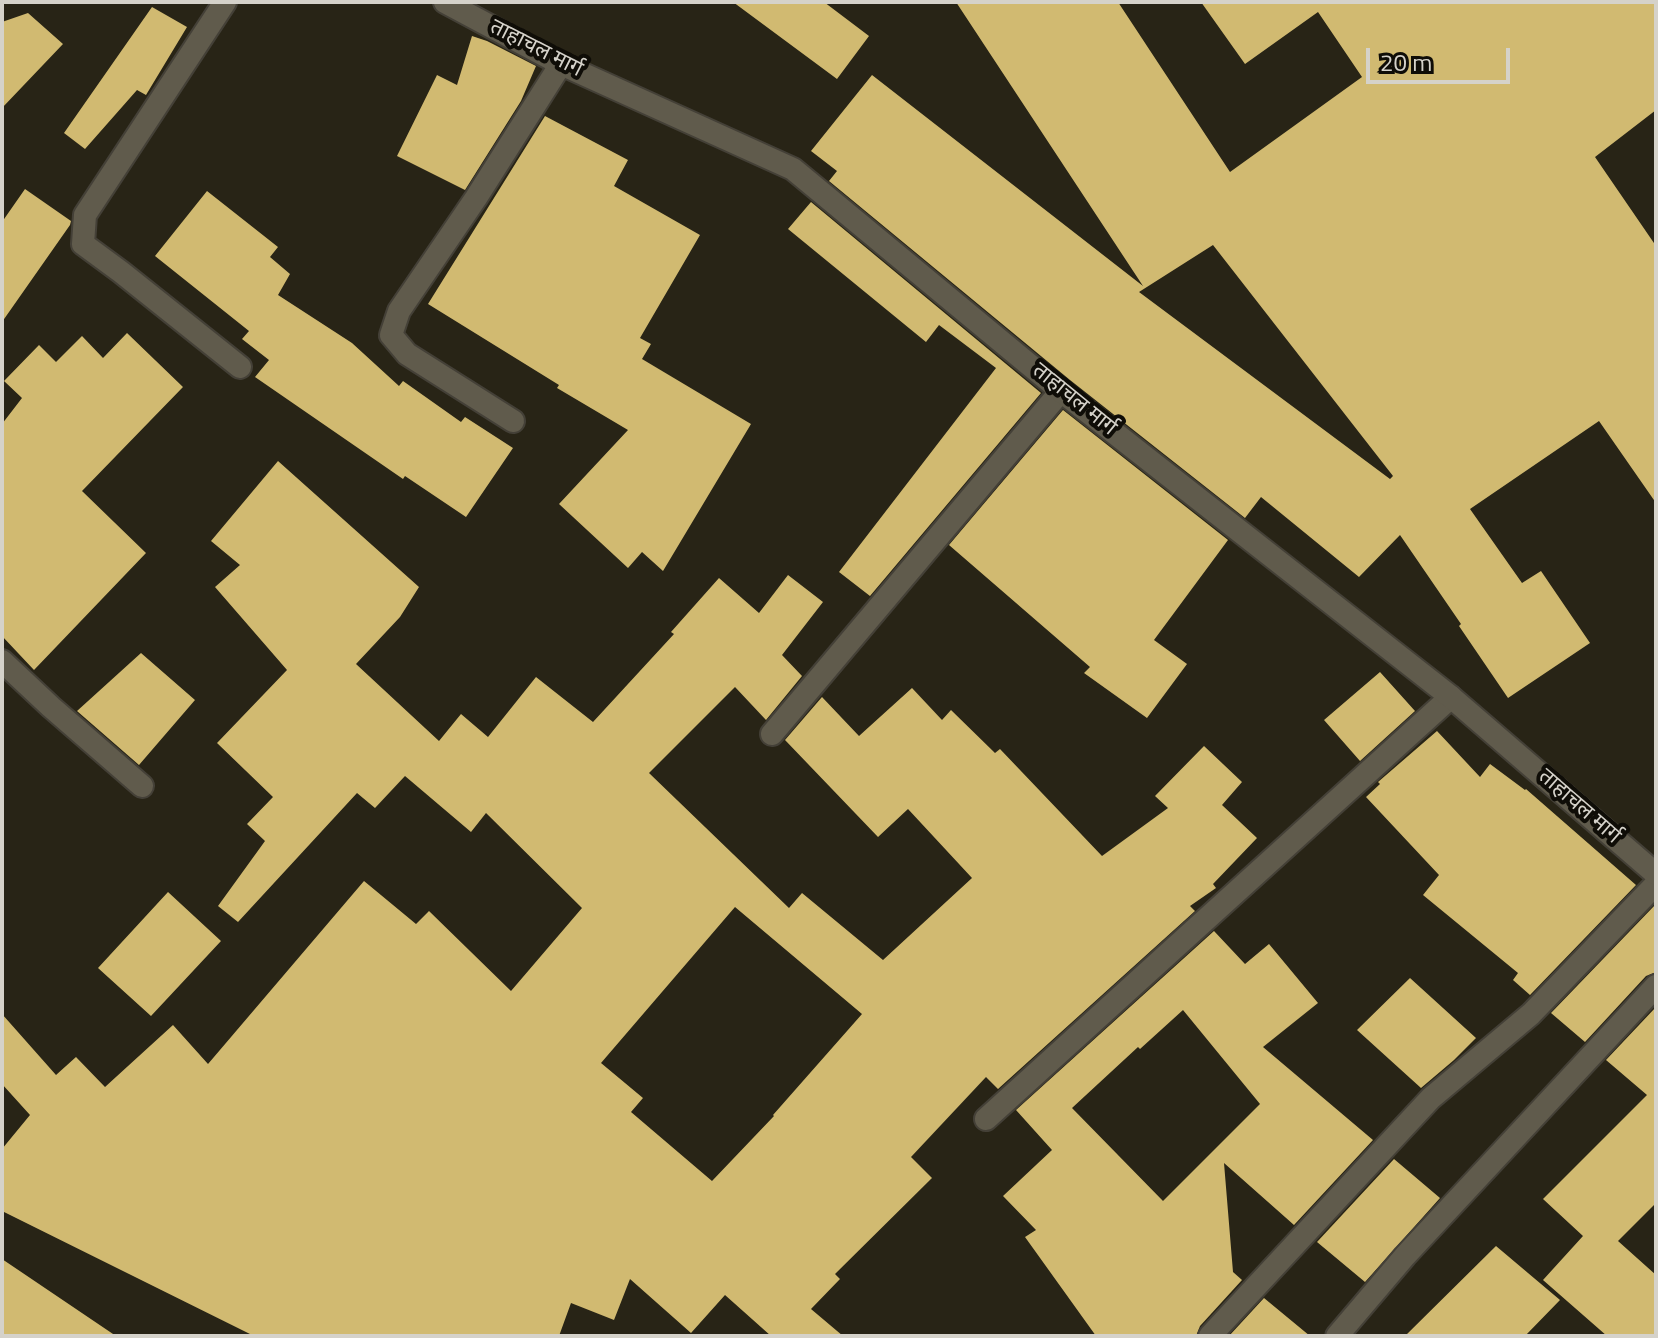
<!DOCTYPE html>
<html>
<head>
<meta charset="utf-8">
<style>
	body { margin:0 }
	#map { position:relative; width:1658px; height:1338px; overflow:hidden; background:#282416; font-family:"Titillium Web",sans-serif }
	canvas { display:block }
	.frame { position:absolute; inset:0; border:4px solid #d5d2ca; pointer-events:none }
	.scale { position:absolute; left:1366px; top:48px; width:144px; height:36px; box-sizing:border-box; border:4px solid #d5d2ca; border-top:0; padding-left:10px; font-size:24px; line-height:28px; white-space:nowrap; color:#d5d2ca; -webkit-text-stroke:6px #0f0d07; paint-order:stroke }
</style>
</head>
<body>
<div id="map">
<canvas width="1658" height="1338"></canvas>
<div class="frame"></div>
<div class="scale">20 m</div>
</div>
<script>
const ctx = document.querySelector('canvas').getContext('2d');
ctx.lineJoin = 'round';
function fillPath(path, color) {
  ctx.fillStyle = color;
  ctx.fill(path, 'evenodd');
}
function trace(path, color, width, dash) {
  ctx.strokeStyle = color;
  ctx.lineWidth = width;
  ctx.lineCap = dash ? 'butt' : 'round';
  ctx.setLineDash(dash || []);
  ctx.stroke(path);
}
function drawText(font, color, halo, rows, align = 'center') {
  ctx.font = font + ' "Titillium Web","Noto Sans Devanagari",sans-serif';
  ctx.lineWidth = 8;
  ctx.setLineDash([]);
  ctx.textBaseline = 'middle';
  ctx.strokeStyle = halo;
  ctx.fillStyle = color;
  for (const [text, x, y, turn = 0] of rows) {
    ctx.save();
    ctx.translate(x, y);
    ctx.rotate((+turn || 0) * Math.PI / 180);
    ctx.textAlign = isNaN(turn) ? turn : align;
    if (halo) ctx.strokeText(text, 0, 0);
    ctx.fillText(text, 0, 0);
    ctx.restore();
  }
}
fillPath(new Path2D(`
	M 733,2 L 824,2 L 869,36 L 837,79 Z
	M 956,2 L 1118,2 L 1230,172 L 1362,77 L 1318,12 L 1245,64 L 1201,2 L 1656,2 L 1656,110 L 1595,157 L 1656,246 L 1656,503 L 1599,421 L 1470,509 L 1522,583 L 1541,571 L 1590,643 L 1508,698 L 1459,626 L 1461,624 L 1400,535 L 1359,577 L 1261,497 L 1245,518 L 1070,380 L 829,181 L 837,171 L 811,151 L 872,75 L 1143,286 ZM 1213,245 L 1393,476 L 1390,479 L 1139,292 Z
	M 152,7 L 187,27 L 146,95 L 137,90 L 85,149 L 64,133 Z
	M 28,13 L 63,44 L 2,108 L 2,22 Z
	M 472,36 L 487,41 L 536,66 L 521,101 L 465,190 L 397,156 L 437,75 L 457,85 Z
	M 545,116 L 628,160 L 614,186 L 700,235 L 640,338 L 651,344 L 642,359 L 751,424 L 663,571 L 642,552 L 628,568 L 559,504 L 628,430 L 557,388 L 559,385 L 428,304 Z
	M 25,189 L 71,221 L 70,225 L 2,322 L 2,222 Z
	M 207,191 L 278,247 L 270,257 L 290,274 L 278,295 L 352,343 L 399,386 L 403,381 L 461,422 L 465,417 L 513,448 L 466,517 L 405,476 L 403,479 L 255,377 L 269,360 L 242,339 L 249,331 L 155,256 Z
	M 811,202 L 1041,393 L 870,596 L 839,572 L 996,368 L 939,325 L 926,342 L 788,229 Z
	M 127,333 L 183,387 L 82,491 L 146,553 L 34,670 L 2,636 L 2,424 L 22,398 L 4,381 L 39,345 L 56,362 L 82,336 L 103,358 Z
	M 1063,410 L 1228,540 L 1154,640 L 1187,664 L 1147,718 L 1084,673 L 1090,667 L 949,545 Z
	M 278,461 L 419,587 L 400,617 L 356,664 L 439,741 L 461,714 L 488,737 L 536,677 L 593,722 L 674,634 L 671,632 L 719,578 L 759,613 L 788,575 L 823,602 L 782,655 L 802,676 L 766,720 L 735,687 L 649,773 L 789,908 L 802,893 L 883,960 L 972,878 L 908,809 L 878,837 L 785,740 L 822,697 L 859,736 L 912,688 L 942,720 L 951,710 L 995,753 L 1000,749 L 1102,856 L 1168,808 L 1155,796 L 1204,746 L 1242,782 L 1222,805 L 1257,838 L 1213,884 L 1216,888 L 1190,906 L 1195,911 L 998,1089 L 986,1077 L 911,1157 L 932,1178 L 835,1274 L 840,1279 L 811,1309 L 843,1336 L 771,1336 L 725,1295 L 691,1333 L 630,1279 L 614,1320 L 571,1303 L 559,1336 L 254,1336 L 2,1211 L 2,1149 L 30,1115 L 2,1084 L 2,1014 L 56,1075 L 76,1057 L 105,1087 L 173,1025 L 208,1064 L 364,881 L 416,924 L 429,911 L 511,991 L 582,908 L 486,813 L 471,832 L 405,776 L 375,808 L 357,793 L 238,922 L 218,906 L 265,841 L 247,824 L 273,797 L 217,743 L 287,670 L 215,587 L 240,565 L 211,541 ZM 735,907 L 862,1014 L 773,1115 L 774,1116 L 712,1181 L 631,1112 L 643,1098 L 601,1063 Z
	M 141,653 L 195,700 L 139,765 L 77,711 Z
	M 1380,672 L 1415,711 L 1360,761 L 1324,720 Z
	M 1437,731 L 1480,777 L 1490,764 L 1525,790 L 1526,789 L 1636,885 L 1530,995 L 1513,980 L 1518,973 L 1423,895 L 1439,875 L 1366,797 L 1380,784 L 1378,782 Z
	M 168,892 L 221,941 L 151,1016 L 98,968 Z
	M 1656,904 L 1656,972 L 1646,976 L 1585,1042 L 1551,1013 Z
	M 1214,931 L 1245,964 L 1269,944 L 1318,1003 L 1263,1047 L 1373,1140 L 1294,1225 L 1224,1163 L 1233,1272 L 1242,1280 L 1200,1326 L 1196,1336 L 1096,1336 L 1025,1237 L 1036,1230 L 1003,1196 L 1052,1150 L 1016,1110 ZM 1183,1010 L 1260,1104 L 1163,1201 L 1072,1108 L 1138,1047 L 1140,1049 Z
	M 1410,978 L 1476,1038 L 1454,1060 L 1421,1088 L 1357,1030 Z
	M 1656,1007 L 1656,1203 L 1618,1241 L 1656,1275 L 1656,1336 L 1607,1336 L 1543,1280 L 1583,1236 L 1543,1199 L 1647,1095 L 1606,1060 Z
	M 1394,1159 L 1440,1198 L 1365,1282 L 1317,1242 Z
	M 1496,1246 L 1560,1300 L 1525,1336 L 1405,1336 Z
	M 2,1259 L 116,1336 L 2,1336 Z
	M 1264,1298 L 1310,1336 L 1229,1336 Z`), '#d1ba71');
const service = new Path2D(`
	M 513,421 L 407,354 L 391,335 L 399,311 L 476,198 L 561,64
	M 772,734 L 1061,391
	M 986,1119 L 1451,697`);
const minor = new Path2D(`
	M 225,2 L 85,215 L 83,244 L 121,272 L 240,367
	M 2,661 L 51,707 L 142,786
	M 1210,1336 L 1431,1098 L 1531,1014 L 1656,884
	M 1337,1336 L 1405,1256 L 1656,986`);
const tertiary = new Path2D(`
	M 445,2 L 561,64 L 793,169 L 1061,391 L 1451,697 L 1656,874`);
trace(service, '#444037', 26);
trace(minor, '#444037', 26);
trace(tertiary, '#444037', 26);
trace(service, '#605b4c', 22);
trace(minor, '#605b4c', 22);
trace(tertiary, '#605b4c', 22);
drawText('22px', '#d5d2ca', '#0f0d07', [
	["ताहाचल मार्ग",536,49,27],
	["ताहाचल मार्ग",1074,400,39],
	["ताहाचल मार्ग",1579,807,41]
]);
</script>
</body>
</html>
